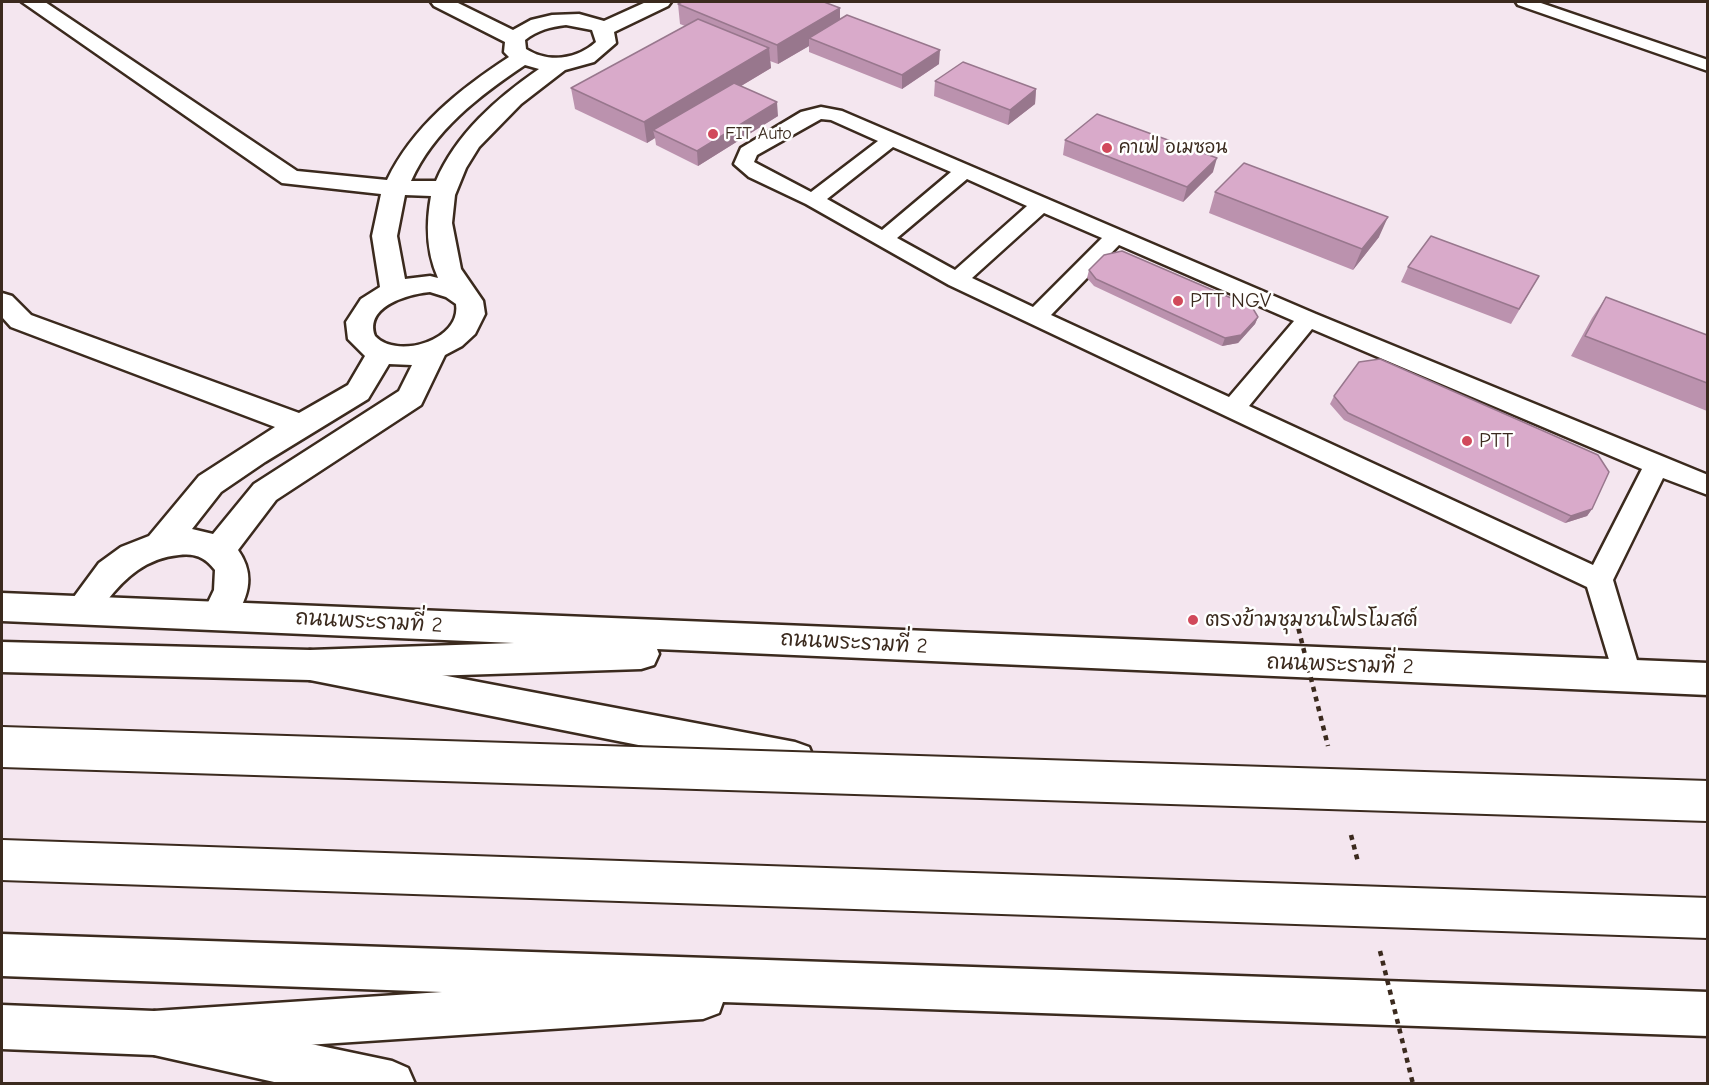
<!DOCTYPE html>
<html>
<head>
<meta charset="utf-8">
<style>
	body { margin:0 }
	#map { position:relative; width:1709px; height:1085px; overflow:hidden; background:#f4e6ef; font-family:"Comic Neue",sans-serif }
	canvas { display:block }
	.frame { position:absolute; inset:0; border:3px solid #3b2a1e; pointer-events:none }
</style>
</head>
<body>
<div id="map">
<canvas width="1709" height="1085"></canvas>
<div class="frame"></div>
</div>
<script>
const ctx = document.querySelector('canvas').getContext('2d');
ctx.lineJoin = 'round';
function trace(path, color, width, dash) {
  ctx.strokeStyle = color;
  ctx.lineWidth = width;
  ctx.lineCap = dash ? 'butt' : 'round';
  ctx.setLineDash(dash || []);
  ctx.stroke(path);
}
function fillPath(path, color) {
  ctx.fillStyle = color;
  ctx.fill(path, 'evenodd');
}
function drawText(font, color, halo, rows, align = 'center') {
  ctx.font = font + ' "Comic Neue","Playpen Sans Thai",sans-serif';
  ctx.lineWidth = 5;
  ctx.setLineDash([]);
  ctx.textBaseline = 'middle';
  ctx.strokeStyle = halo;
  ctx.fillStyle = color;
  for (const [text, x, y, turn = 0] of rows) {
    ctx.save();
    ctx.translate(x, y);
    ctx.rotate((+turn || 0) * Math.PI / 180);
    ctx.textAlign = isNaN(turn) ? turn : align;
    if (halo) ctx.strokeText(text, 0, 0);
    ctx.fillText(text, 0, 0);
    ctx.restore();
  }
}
const service = new Path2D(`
	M 1516,2 L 1538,2 L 1708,60 L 1708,71 L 1518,5 Z
	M 821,107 L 842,111 L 1316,314 L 1708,475 L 1708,495 L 1663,478 L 1613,580 L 1642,677 L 1637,686 L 1627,690 L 1617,686 L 1587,587 L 949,285 L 806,204 L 749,177 L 734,164 L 741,148 L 801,112 ZM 821,119 L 831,120 L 878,141 L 811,192 L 754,162 L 757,155 ZM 893,147 L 951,172 L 882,230 L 827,199 ZM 967,179 L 1027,206 L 955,270 L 897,238 ZM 1044,213 L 1102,238 L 1033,307 L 972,278 ZM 1119,245 L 1294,321 L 1229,397 L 1051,315 ZM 1312,329 L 1642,469 L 1593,565 L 1249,406 Z`);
const minor = new Path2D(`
	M 22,2 L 45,2 L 297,171 L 387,180 C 413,126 460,89 509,57 L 504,52 L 505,42 L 434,6 L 431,2 L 456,2 L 513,30 L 531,20 L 552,15 L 579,14 L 604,21 L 646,2 L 671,2 L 668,6 L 614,32 L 616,43 L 594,62 L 565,70 L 521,104 L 479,147 L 466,168 L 455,195 L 452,223 L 461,269 L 483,301 L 485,314 L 475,334 L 462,346 L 445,355 L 421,405 L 276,500 L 238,550 C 257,577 247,599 231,625 L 219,629 L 207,625 L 202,615 L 214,590 L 215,570 C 205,557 195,553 179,555 C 147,558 125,577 106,602 C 102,607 98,617 92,620 C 84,624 78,622 70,619 L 65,609 L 99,563 L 121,547 L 149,536 L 199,476 L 275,427 L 11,327 L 2,317 L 2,293 L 12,296 L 31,315 L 299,413 L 348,385 L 365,356 L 348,339 L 346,322 L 361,299 L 380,287 L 372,236 L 381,194 L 282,183 ZM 566,25 L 592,30 L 596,42 C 576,60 548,63 526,49 L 525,40 C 538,30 550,27 566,25 ZM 525,65 L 539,69 C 497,98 456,134 436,181 L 411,181 C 434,130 479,96 525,65 ZM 405,195 L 431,196 C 426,224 426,251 438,278 L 430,276 L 405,279 L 397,236 ZM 430,292 L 446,297 L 456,304 C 462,340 397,360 375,336 C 364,306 409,294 430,292 ZM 389,364 L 412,365 L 399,391 L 254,484 L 213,534 L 192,529 L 221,492 L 265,462 L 368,399 Z`);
const secondary = new Path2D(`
	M 2,593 L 1708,663 L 1708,695 L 657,649 L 659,654 L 654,665 L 641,669 L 310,680 L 2,672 L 2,642 L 310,650 L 514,643 L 2,621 Z
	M 2,1005 L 154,1011 L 392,1061 L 408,1068 L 415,1084 L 283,1084 L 154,1055 L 2,1049 Z`);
const trunk = new Path2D(`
	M 310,650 L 795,742 L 809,747 L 814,759 L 809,771 L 795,776 L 310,680 L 297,676 L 292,665 L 297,654 Z
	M 2,934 L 1708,992 L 1708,1036 L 723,1002 L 719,1013 L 703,1019 L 154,1055 L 138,1049 L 132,1033 L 138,1017 L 154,1011 L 442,992 L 2,976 Z`);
trace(service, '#3b2a1e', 5);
trace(minor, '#3b2a1e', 5);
trace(secondary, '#3b2a1e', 5);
trace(trunk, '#3b2a1e', 5);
fillPath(service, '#fff');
fillPath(minor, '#fff');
fillPath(secondary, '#fff');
fillPath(trunk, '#fff');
const motorwayBridge = new Path2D(`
	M 2,747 L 1708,801
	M 2,860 L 1708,918`);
trace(motorwayBridge, '#3b2a1e', 44, []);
trace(new Path2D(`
	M 1296,619 L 1328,746
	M 1351,835 L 1358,862
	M 1380,951 L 1413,1084`), '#3b2a1e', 4.5, [5, 5]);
trace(motorwayBridge, '#fff', 40);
fillPath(new Path2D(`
	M 678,4 L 840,20 L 939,64 L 902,89 L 809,52 L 809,46 L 778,64 L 770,61 L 771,68 L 741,86 L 778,116 L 698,166 L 656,145 L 655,138 L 647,143 L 575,109 L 571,88 L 685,26 L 680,24 Z
	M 935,81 L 1036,89 L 1035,104 L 1008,125 L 934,96 Z
	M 1065,140 L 1213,172 L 1183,202 L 1063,155 Z
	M 1215,192 L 1379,237 L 1353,270 L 1209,213 Z
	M 1408,267 L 1539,276 L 1511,324 L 1401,282 Z
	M 1089,270 L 1258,317 L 1255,324 L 1238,343 L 1222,346 L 1094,286 L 1087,278 Z
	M 1606,297 L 1707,335 L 1707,411 L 1571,356 L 1592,318 Z
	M 1334,396 L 1592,509 L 1587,516 L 1565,523 L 1344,420 L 1330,404 Z`), '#bb92ae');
fillPath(new Path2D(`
	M 840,8 L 840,27 L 809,38 L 809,46 L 778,64 L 777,45 Z
	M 769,48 L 771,68 L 661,134 L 653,130 L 655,138 L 647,143 L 644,122 Z
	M 940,50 L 939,64 L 902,89 L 902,75 Z
	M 1036,89 L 1035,104 L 1008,125 L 1010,110 Z
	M 777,102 L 778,116 L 698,166 L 697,151 Z
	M 1217,158 L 1213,172 L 1183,202 L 1187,187 Z
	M 1388,217 L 1379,237 L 1353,270 L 1362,249 Z
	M 1258,317 L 1255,324 L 1238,343 L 1222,346 L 1225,338 Z
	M 1592,509 L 1587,516 L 1565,523 L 1571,516 Z`), '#98778d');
const building = new Path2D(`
	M 682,2 L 824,2 L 840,8 L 777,45 L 678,4 Z
	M 847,15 L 940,50 L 902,75 L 809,38 Z
	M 698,19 L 769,48 L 644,122 L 571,88 Z
	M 963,62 L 1036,89 L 1010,110 L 935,81 Z
	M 734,83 L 777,102 L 697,151 L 653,130 Z
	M 1097,114 L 1217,158 L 1187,187 L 1065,140 Z
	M 1244,163 L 1388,217 L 1362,249 L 1215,192 Z
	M 1431,236 L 1539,276 L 1519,309 L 1408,267 Z
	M 1122,251 L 1252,307 L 1258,317 L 1241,335 L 1225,338 L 1096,279 L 1089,270 L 1104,255 Z
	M 1606,297 L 1707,335 L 1707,383 L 1585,336 Z
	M 1380,359 L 1598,455 L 1609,472 L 1592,509 L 1571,516 L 1348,413 L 1334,396 L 1359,362 Z`);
fillPath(building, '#d9aaca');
trace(building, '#98778d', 1.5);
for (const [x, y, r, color] of [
	[713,134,6,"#d1495b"],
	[1107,148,6,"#d1495b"],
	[1178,301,6,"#d1495b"],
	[1467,441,6,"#d1495b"],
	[1193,620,6,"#d1495b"]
]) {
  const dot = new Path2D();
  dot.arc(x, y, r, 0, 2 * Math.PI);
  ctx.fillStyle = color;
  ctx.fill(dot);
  trace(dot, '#fff', 2);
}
drawText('18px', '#3b2a1e', '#fff', [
	["FIT Auto",725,134],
	["คาเฟ่ อเมซอน",1119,148]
], 'left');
drawText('21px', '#3b2a1e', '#fff', [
	["PTT NGV",1190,301],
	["PTT",1479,441],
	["ตรงข้ามชุมชนโฟรโมสต์",1205,620]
], 'left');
drawText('21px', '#3b2a1e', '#fff', [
	["ถนนพระรามที่ 2",369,622,3],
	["ถนนพระรามที่ 2",854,643,3],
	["ถนนพระรามที่ 2",1340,665,2]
]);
</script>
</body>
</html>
